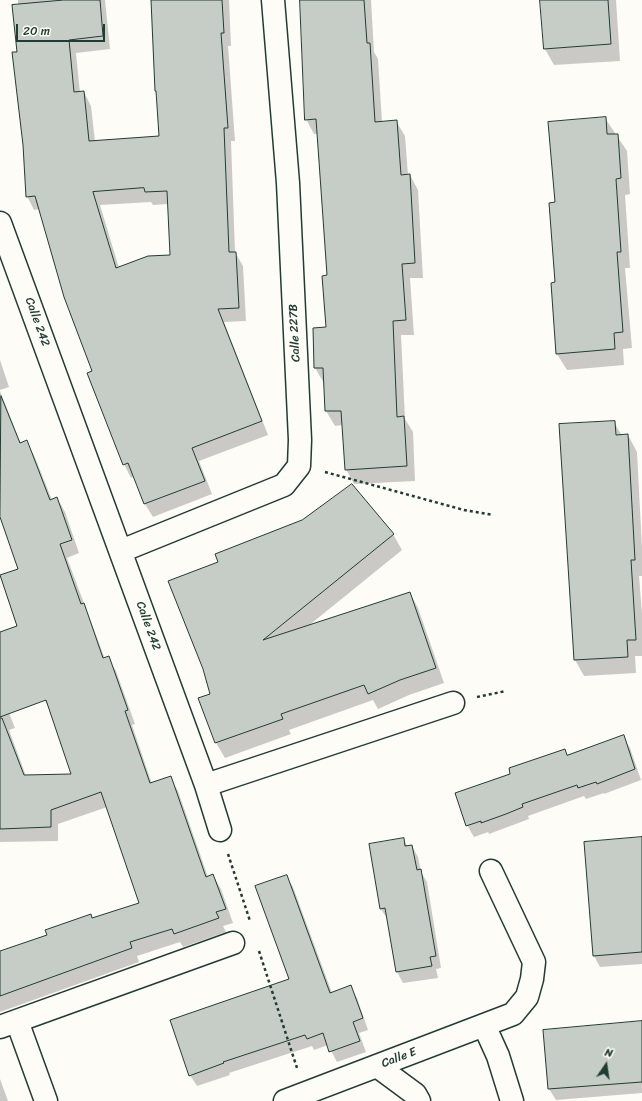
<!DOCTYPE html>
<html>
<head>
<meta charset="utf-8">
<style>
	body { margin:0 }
	#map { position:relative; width:642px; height:1101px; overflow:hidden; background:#fdfcf7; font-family:Sriracha,sans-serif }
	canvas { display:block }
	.north { position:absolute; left:586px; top:1045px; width:40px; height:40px; -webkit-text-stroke:3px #fdfcf7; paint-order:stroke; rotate:13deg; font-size:11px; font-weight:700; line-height:16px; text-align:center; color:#1f3d34 }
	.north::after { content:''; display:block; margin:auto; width:14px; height:18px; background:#1f3d34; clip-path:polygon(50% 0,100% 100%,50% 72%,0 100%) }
	.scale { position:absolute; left:16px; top:24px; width:89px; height:18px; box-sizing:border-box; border:2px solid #1f3d34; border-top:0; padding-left:5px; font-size:12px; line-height:14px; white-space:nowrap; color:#1f3d34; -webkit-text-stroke:3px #fdfcf7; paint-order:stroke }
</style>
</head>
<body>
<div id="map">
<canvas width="642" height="1101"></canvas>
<div class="north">N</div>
<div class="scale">20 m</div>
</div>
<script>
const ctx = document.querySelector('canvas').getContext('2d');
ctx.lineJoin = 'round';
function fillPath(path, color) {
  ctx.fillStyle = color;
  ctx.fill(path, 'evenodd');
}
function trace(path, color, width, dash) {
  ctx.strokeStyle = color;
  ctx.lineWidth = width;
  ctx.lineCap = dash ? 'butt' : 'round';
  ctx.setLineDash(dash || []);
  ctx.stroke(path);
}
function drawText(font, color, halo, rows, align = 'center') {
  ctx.font = font + ' Sriracha,sans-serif';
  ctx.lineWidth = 3;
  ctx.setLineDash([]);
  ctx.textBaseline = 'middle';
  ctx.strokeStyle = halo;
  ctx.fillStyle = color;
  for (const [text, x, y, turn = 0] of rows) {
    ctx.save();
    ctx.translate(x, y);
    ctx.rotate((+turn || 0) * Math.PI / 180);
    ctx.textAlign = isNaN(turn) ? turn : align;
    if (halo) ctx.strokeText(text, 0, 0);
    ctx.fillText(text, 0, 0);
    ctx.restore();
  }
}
fillPath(new Path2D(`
	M 18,0 L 105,0 L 110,49 L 76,53 L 80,93 L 84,92 L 91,106 L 95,141 L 160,137 L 158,94 L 156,91 L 152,0 L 229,0 L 231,46 L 228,46 L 235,141 L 231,141 L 235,252 L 243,266 L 246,321 L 224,322 L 268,435 L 199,461 L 212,494 L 153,517 L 145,504 L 135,476 L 131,478 L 124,464 L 40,209 L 34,210 L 27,196 L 18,53 ZM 151,202 L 153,205 L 168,204 L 171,256 L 119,268 L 100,205 Z
	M 301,0 L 371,0 L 374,52 L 378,59 L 382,122 L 396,121 L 405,136 L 408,175 L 410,175 L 418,190 L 423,278 L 410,278 L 414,335 L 401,335 L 405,419 L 413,432 L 415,481 L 354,484 L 346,469 L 343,425 L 335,426 L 326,411 L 324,383 L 315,368 L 314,329 L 327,328 L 328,276 L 318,134 L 314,134 L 306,119 L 302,48 L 304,48 Z
	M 541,0 L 616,0 L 620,61 L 554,65 L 545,49 Z
	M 605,118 L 627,151 L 630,194 L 625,195 L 630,268 L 625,268 L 632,348 L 623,349 L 624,365 L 567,370 L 557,354 L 556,203 Z
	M 0,360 L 9,387 L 0,390 Z
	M 0,391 L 21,444 L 26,442 L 34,455 L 52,500 L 57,498 L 65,512 L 79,553 L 67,558 L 105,659 L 108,658 L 116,671 L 135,724 L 132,725 L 152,784 L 170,777 L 178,791 L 208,877 L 213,875 L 221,889 L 233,923 L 223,926 L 226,932 L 183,947 L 180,942 L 137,956 L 139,962 L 0,1012 L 0,952 L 141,903 L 107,807 L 58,824 L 58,841 L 0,842 L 0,691 L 15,728 L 9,730 L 26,776 L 73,775 L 52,714 L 45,701 L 0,576 L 19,570 L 0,514 Z
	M 614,422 L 622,436 L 628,435 L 637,452 L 642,548 L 642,576 L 639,576 L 642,614 L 642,656 L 635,656 L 636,673 L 584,676 L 575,660 L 560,425 Z
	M 393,534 L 402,550 L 307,627 L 410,593 L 418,608 L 444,683 L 409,695 L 378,709 L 373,700 L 289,730 L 291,734 L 225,758 L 216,743 L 200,699 L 212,694 L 204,669 Z
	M 623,737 L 630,748 L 641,780 L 604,794 L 604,793 L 586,799 L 584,796 L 528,816 L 529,819 L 489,834 L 488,832 L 474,837 L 467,825 L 567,756 Z
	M 642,838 L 642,964 L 600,967 L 594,956 L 585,843 Z
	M 403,839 L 408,847 L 412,846 L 418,857 L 421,872 L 427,882 L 441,968 L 436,969 L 438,978 L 403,983 L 397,972 L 388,920 L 381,909 Z
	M 286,876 L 293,887 L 332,993 L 350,987 L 357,998 L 368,1030 L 359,1033 L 366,1052 L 337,1062 L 328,1045 L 314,1050 L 312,1046 L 229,1073 L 230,1075 L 197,1086 L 190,1075 L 291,980 Z
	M 642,1022 L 642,1093 L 556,1100 L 549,1089 Z
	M 0,1079 L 8,1101 L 0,1101 Z`), '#0003');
const building = new Path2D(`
	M 64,0 L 100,0 L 103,36 L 69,40 L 74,92 L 84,91 L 89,141 L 159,136 L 156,91 L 155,91 L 151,0 L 222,0 L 224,33 L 221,33 L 228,128 L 224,128 L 229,252 L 236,252 L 239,308 L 218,309 L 262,421 L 192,448 L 205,481 L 144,504 L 128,463 L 123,465 L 87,373 L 92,371 L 64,297 L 35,196 L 26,197 L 23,145 L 12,52 L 17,52 L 12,5 ZM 144,188 L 145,192 L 167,191 L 170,255 L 148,256 L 116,268 L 93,192 Z
	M 300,0 L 364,0 L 367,43 L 370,43 L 375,122 L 397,120 L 401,175 L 410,174 L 415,263 L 402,264 L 406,320 L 393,321 L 397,417 L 404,416 L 407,466 L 345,470 L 341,411 L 325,411 L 323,368 L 314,368 L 313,328 L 326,327 L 322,276 L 327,275 L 316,119 L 305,120 Z
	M 540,0 L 608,0 L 611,44 L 544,49 Z
	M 606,117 L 607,134 L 618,134 L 621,178 L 616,179 L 621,252 L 617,252 L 623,332 L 614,333 L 615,349 L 556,354 L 551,283 L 555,282 L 549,203 L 555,202 L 548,122 Z
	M 1,396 L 20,443 L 27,440 L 50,500 L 57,497 L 72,540 L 60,544 L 81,604 L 84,603 L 103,658 L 109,656 L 128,710 L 125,711 L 150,783 L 171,776 L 206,877 L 213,874 L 226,909 L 216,912 L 219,918 L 174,934 L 172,929 L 130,942 L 132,948 L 0,996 L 0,951 L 47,935 L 45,930 L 91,914 L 92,918 L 139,903 L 101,792 L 51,810 L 51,827 L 0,829 L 0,718 L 2,718 L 24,775 L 71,774 L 46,700 L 0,717 L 0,632 L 17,626 L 0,575 L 18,569 L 0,517 Z
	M 615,421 L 616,435 L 628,434 L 635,560 L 631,560 L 636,640 L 627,640 L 628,657 L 574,660 L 559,424 Z
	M 352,484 L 394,534 L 263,640 L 410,592 L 436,668 L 400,680 L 368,694 L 364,685 L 281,714 L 283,719 L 215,743 L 198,698 L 210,694 L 203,669 L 168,581 L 218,562 L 215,554 L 302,520 Z
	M 624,735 L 635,769 L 597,784 L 596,782 L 578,788 L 577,785 L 522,804 L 523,807 L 506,814 L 481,823 L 481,821 L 466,826 L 455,793 L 510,774 L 509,768 L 565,749 L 567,755 Z
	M 642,837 L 642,952 L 593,956 L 584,842 Z
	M 404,838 L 405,846 L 412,845 L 417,870 L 421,869 L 436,956 L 430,957 L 432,966 L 396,972 L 385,908 L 380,909 L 369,844 Z
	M 287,875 L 330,993 L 351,985 L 363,1018 L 353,1022 L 360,1041 L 329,1052 L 323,1033 L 307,1039 L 305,1035 L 223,1062 L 224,1063 L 189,1076 L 170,1020 L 289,979 L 255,886 Z
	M 642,1021 L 642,1082 L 548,1089 L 543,1030 Z`);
fillPath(building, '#c6cdc7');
trace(building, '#1f3d34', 1);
const minor = new Path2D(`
	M 0,223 L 206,785 L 220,830
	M 121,551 L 284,485 L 299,466 L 300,440 L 288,183 L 273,0
	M 206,785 L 453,703
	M 17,1021 L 46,1101
	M 484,1025 L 498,1056 L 512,1101
	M 0,1027 L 233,943
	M 377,1066 L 415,1094 L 419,1101
	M 285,1101 L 513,1014 L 527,997 L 532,979 L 534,962 L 491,871`);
trace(minor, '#1f3d34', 25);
trace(new Path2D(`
	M 325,472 L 464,510 L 493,515
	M 477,697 L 506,691
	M 228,854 L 250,921
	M 259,951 L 297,1068`), '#1f3d34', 2.5, [3, 3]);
trace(minor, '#fdfcf7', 22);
drawText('12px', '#1f3d34', '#fdfcf7', [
	["Calle 242",37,322,70],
	["Calle 227B",295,333,-93],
	["Calle 242",148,626,70],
	["Calle E",399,1058,-21]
]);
</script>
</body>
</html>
